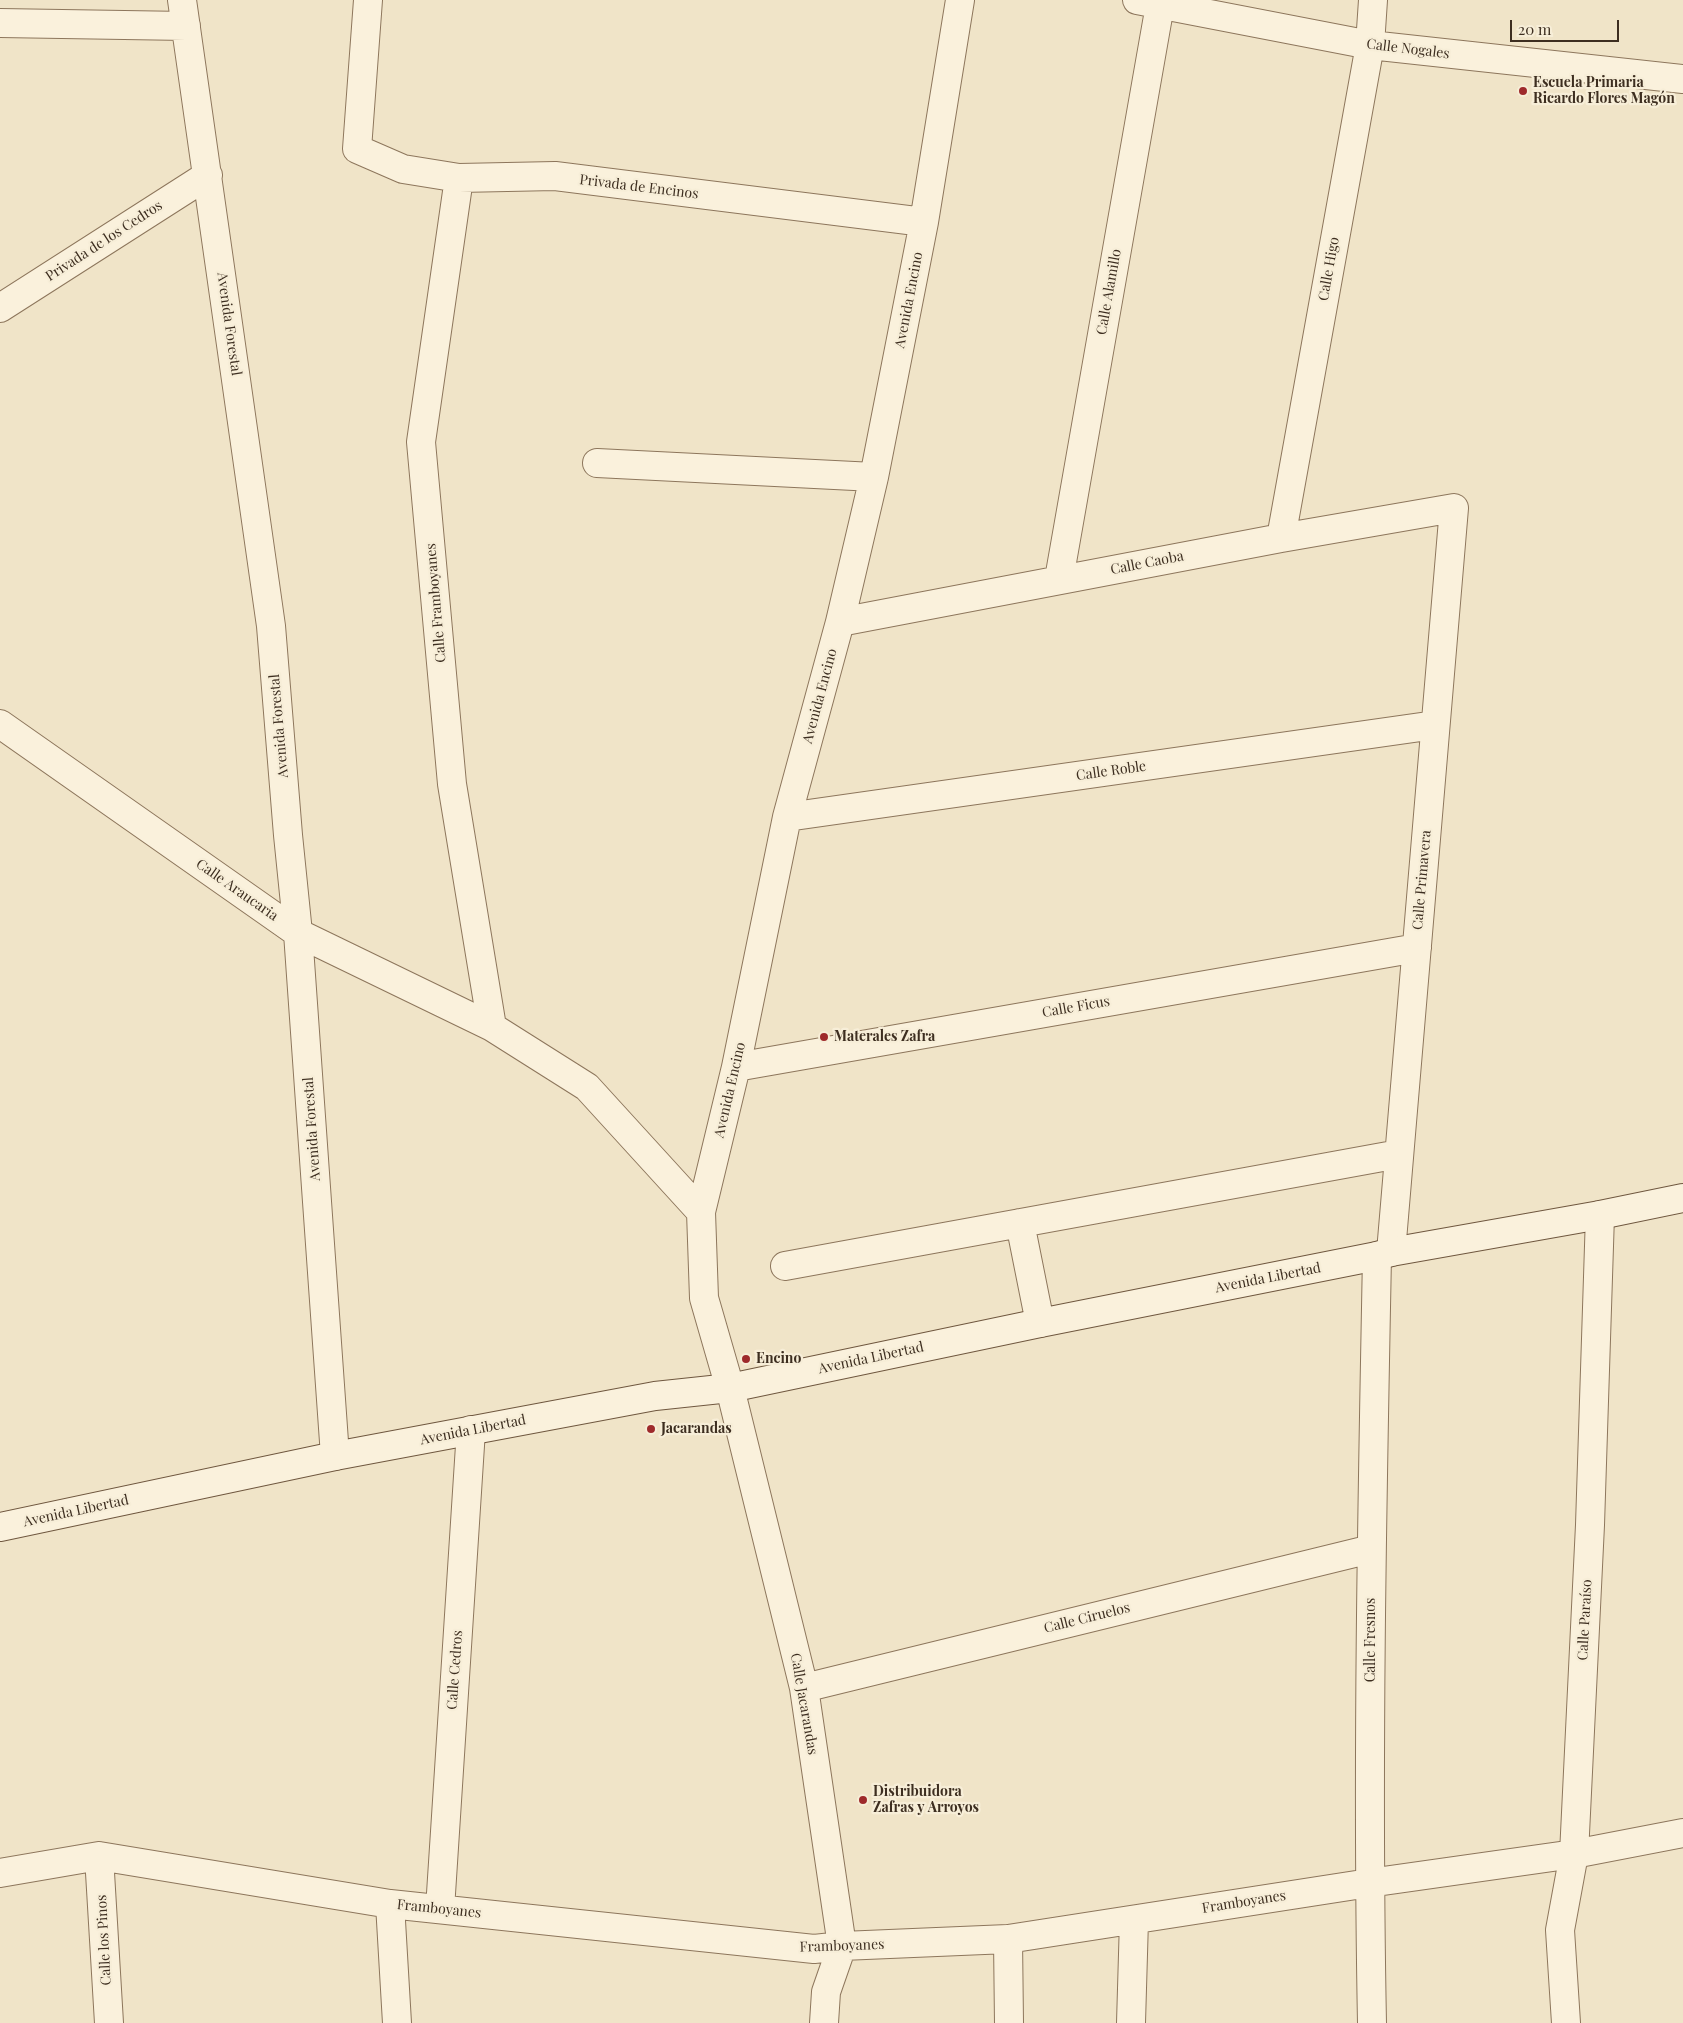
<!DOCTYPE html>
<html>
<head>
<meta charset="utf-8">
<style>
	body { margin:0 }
	#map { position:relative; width:1683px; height:2023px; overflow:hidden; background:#f0e4c8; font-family:"Playfair Display",serif }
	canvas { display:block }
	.scale { position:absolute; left:1510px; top:20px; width:109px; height:22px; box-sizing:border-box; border:2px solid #3d2e20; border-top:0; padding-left:6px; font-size:15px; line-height:18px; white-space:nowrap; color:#3d2e20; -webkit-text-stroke:4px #f7eed8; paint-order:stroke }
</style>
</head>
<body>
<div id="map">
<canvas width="1683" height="2023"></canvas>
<div class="scale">20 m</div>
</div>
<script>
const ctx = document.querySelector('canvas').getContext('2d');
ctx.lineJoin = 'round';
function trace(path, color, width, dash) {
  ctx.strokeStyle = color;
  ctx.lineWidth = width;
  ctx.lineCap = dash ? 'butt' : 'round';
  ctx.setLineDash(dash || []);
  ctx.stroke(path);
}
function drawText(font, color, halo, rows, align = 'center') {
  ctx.font = font + ' "Playfair Display",serif';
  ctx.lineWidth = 4.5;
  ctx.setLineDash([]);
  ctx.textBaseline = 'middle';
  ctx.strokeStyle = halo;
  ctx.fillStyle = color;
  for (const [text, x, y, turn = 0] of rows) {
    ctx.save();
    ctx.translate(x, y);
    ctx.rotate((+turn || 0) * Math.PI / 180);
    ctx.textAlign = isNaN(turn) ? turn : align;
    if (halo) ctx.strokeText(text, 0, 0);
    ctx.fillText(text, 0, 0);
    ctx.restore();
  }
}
const minor = new Path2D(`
	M 182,0 L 271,626 L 288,835 L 298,933 L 335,1456
	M 368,0 L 357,149 L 403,169 L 459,178 L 555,176 L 924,222
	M 1137,0 L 1370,45 L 1683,79
	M 0,23 L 186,26
	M 459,178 L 421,442 L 452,784 L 492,1027
	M 0,308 L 208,175
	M 597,463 L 874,477
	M 1281,538 L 1370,45 L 1373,0
	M 1059,579 L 1160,5
	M 840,622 L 1281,538 L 1454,508 L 1391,1252
	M 0,724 L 298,933 L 492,1027 L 587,1087 L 701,1212
	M 787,817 L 1435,725
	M 736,1067 L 1417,948
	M 1020,1223 L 1040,1323
	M 785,1266 L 1399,1154
	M 804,1688 L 1371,1549
	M 99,1856 L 109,2023
	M 0,1873 L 99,1856 L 390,1904 L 814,1949 L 842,1946 L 1008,1939 L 1369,1883 L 1574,1854 L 1683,1833
	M 390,1904 L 397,2023
	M 440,1909 L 471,1430
	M 1008,1939 L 1009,2023
	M 824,2023 L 826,1992 L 842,1946 L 804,1688 L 730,1388 L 704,1298 L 701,1212 L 736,1067 L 787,817 L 840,622 L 874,477 L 924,222 L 960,0
	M 1131,2023 L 1134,1920
	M 1372,2023 C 1367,1767 1372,1512 1377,1256
	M 1566,2023 L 1560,1930 L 1574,1854 L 1590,1525 L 1600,1215`);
const secondary = new Path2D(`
	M 0,1527 L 335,1456 L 655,1396 L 730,1388 L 1040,1323 L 1377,1256 L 1391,1252 L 1600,1215 L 1683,1198`);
trace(minor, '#8d765c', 30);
trace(secondary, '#6f573f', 30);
trace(minor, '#faf1dc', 28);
trace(secondary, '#faf1dc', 28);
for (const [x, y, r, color] of [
	[1523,91,5,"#9e2a2b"],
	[824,1037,5,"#9e2a2b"],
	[746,1359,5,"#9e2a2b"],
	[651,1429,5,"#9e2a2b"],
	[863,1800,5,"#9e2a2b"]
]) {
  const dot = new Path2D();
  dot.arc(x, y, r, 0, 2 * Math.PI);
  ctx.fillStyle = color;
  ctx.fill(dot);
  trace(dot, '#f7eed8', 2);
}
drawText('14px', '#3d2e20', '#f7eed8', [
	["Calle Nogales",1408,49,7],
	["Privada de Encinos",639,187,7],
	["Privada de los Cedros",104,241,-33],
	["Calle Higo",1329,269,-80],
	["Calle Alamillo",1109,292,-80],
	["Avenida Encino",909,300,-79],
	["Avenida Forestal",229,324,82],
	["Calle Caoba",1147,563,-11],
	["Calle Framboyanes",436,603,-95],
	["Avenida Encino",820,696,-75],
	["Avenida Forestal",279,726,-95],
	["Calle Roble",1111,771,-8],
	["Calle Primavera",1422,880,-85],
	["Calle Araucaria",237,890,35],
	["Calle Ficus",1076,1007,-10],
	["Avenida Encino",730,1090,-77],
	["Avenida Forestal",312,1129,-94],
	["Avenida Libertad",1268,1278,-11],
	["Avenida Libertad",871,1358,-12],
	["Avenida Libertad",473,1430,-11],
	["Avenida Libertad",76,1511,-12],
	["Calle Ciruelos",1087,1618,-14],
	["Calle Paraíso",1585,1620,-87],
	["Calle Fresnos",1371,1640,-90],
	["Calle Cedros",455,1670,-86],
	["Calle Jacarandas",804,1704,80],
	["Framboyanes",1244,1902,-9],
	["Framboyanes",439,1909,6],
	["Calle los Pinos",104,1940,-93],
	["Framboyanes",842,1946,-2]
]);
drawText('bold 14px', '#3d2e20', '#f7eed8', [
	["Escuela Primaria",1533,83],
	["Ricardo Flores Magón",1533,99],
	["Materales Zafra",834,1037],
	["Encino",756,1359],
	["Jacarandas",661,1429],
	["Distribuidora",873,1792],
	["Zafras y Arroyos",873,1808]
], 'left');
</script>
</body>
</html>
